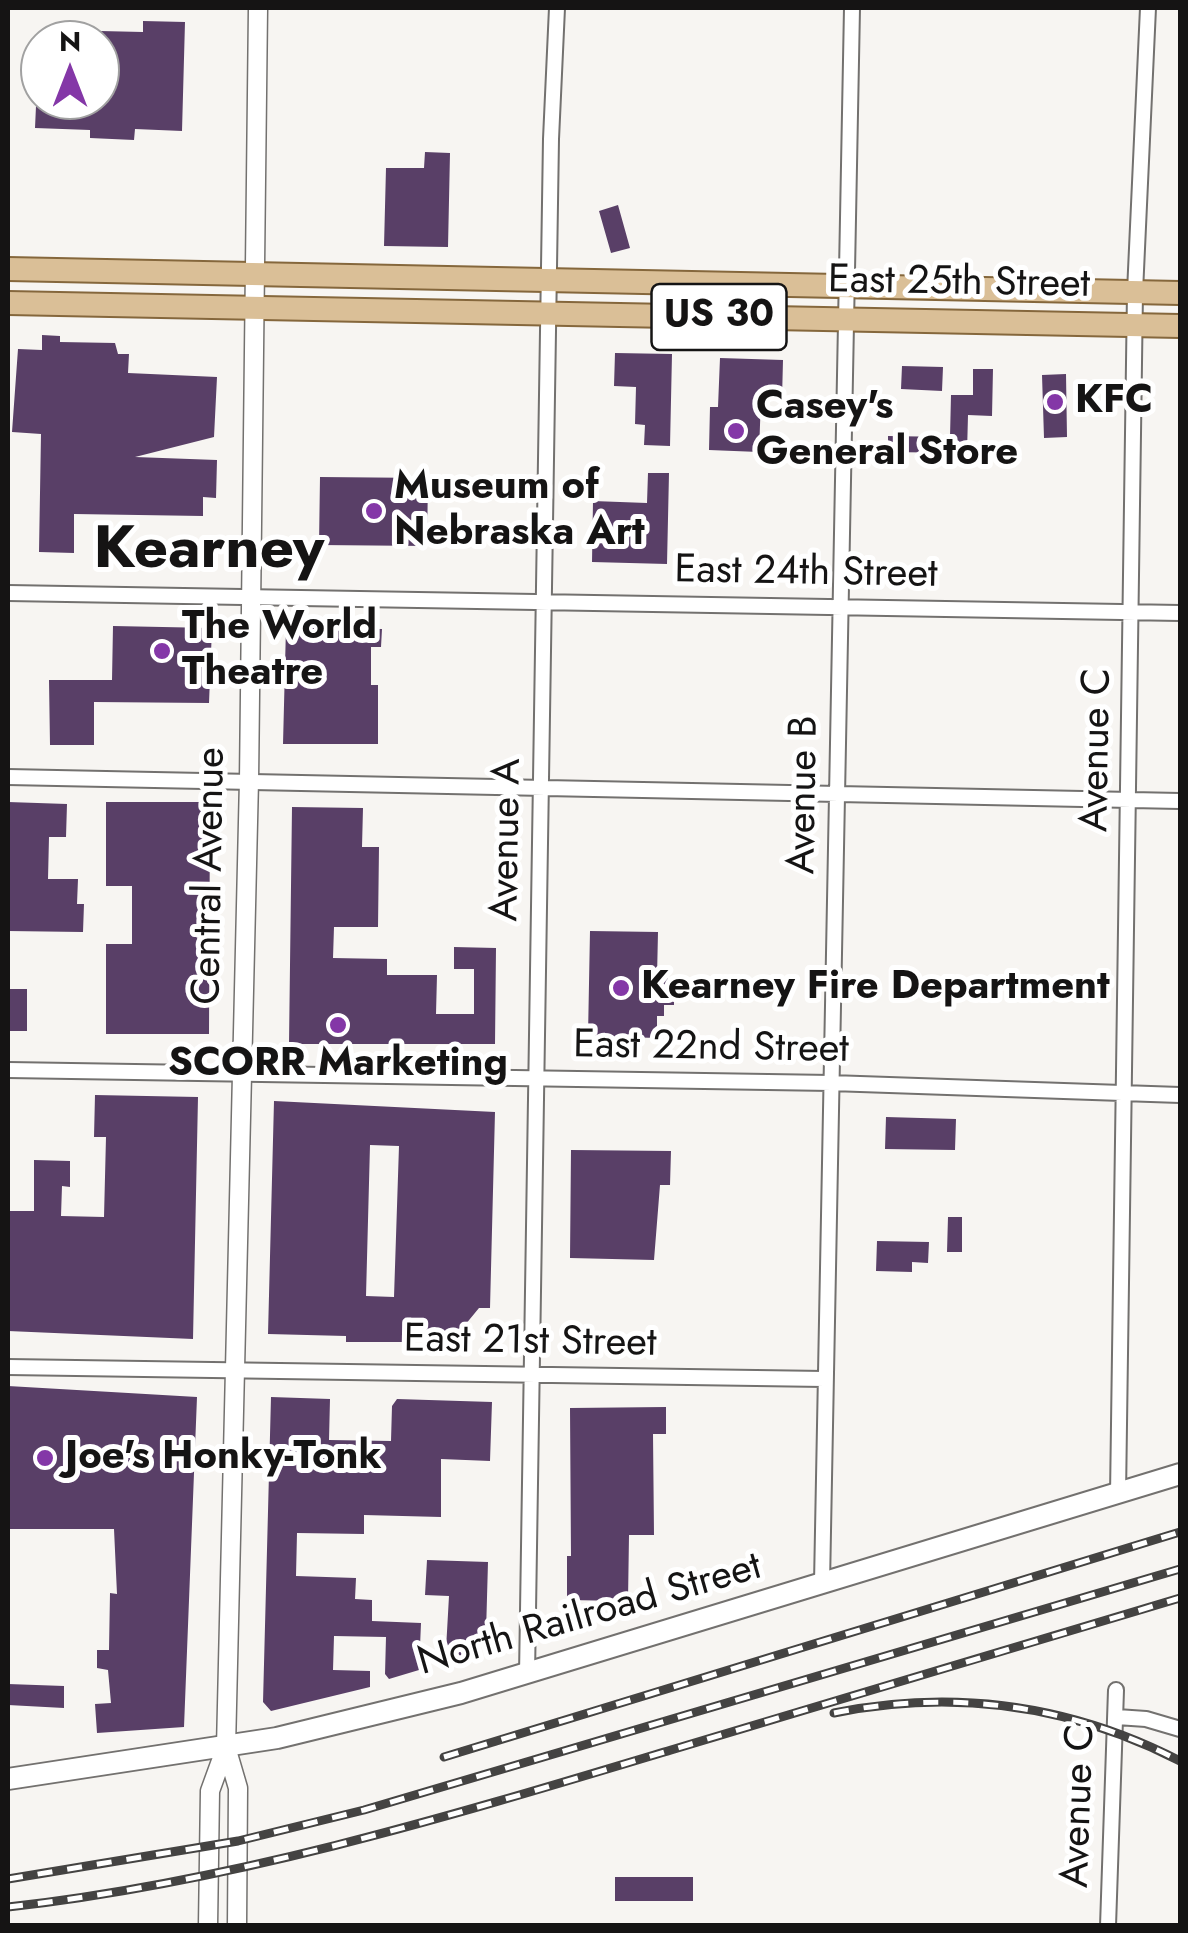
<!DOCTYPE html>
<html>
<head>
<meta charset="utf-8">
<style>
	body { margin:0 }
	#map { position:relative; width:1188px; height:1933px; overflow:hidden; background:#f7f5f2; font-family:Jost,sans-serif }
	canvas { display:block }
	.frame { position:absolute; inset:0; border:10px solid #151414; pointer-events:none }
	.north { position:absolute; left:20px; top:20px; width:100px; height:100px; box-sizing:border-box; background:#fff; border:2px solid #a1a1a1; border-radius:50%; rotate:0deg; font-size:28px; font-weight:700; line-height:40px; text-align:center; color:#151414 }
	.north::after { content:''; display:block; margin:auto; width:35px; height:45px; background:#8437a7; clip-path:polygon(50% 0,100% 100%,50% 72%,0 100%) }
</style>
</head>
<body>
<div id="map">
<canvas width="1188" height="1933"></canvas>
<div class="frame"></div>
<div class="north">N</div>
</div>
<script>
const ctx = document.querySelector('canvas').getContext('2d');
ctx.lineJoin = 'round';
function fillPath(path, color) {
  ctx.fillStyle = color;
  ctx.fill(path, 'evenodd');
}
function trace(path, color, width, dash) {
  ctx.strokeStyle = color;
  ctx.lineWidth = width;
  ctx.lineCap = dash ? 'butt' : 'round';
  ctx.setLineDash(dash || []);
  ctx.stroke(path);
}
function drawText(font, color, halo, rows, align = 'center') {
  ctx.font = font + ' Jost,sans-serif';
  ctx.lineWidth = 10;
  ctx.setLineDash([]);
  ctx.textBaseline = 'middle';
  ctx.strokeStyle = halo;
  ctx.fillStyle = color;
  for (const [text, x, y, turn = 0] of rows) {
    ctx.save();
    ctx.translate(x, y);
    ctx.rotate((+turn || 0) * Math.PI / 180);
    ctx.textAlign = isNaN(turn) ? turn : align;
    if (halo) ctx.strokeText(text, 0, 0);
    ctx.fillText(text, 0, 0);
    ctx.restore();
  }
}
fillPath(new Path2D(`
	M 143,21 L 185,22 L 182,131 L 135,129 L 134,140 L 90,138 L 90,130 L 35,128 L 36,106 L 51,106 L 51,100 L 100,100 L 100,31 L 143,32 Z
	M 425,152 L 450,153 L 448,247 L 384,246 L 386,168 L 424,168 Z
	M 618,205 L 630,248 L 611,253 L 599,211 Z
	M 42,335 L 60,336 L 60,342 L 115,343 L 118,354 L 129,354 L 128,373 L 217,377 L 214,437 L 135,457 L 217,460 L 216,498 L 203,497 L 203,516 L 74,514 L 74,553 L 39,552 L 41,434 L 12,432 L 18,349 L 42,350 Z
	M 615,353 L 672,354 L 670,446 L 644,445 L 645,425 L 635,424 L 636,387 L 614,386 Z
	M 720,358 L 783,360 L 782,399 L 761,398 L 759,452 L 709,450 L 710,407 L 718,407 Z
	M 902,366 L 943,367 L 942,391 L 901,389 Z
	M 973,369 L 993,369 L 992,416 L 968,415 L 967,453 L 888,452 L 888,436 L 950,437 L 951,395 L 973,395 Z
	M 1066,374 L 1067,437 L 1044,438 L 1042,375 Z
	M 648,473 L 669,473 L 667,564 L 592,562 L 593,501 L 647,503 Z
	M 320,477 L 428,478 L 427,546 L 319,545 Z
	M 113,626 L 212,628 L 209,703 L 94,702 L 94,745 L 50,745 L 49,680 L 112,680 Z
	M 286,627 L 382,629 L 381,647 L 371,647 L 371,685 L 378,685 L 378,744 L 283,744 Z
	M 8,802 L 67,804 L 66,837 L 49,837 L 48,879 L 78,879 L 77,904 L 84,904 L 83,932 L 8,931 Z
	M 106,802 L 210,802 L 209,1034 L 106,1034 L 106,944 L 132,944 L 132,886 L 106,886 Z
	M 292,807 L 363,808 L 362,847 L 379,847 L 378,927 L 334,927 L 333,958 L 387,959 L 387,975 L 437,975 L 436,1014 L 474,1014 L 474,969 L 454,969 L 454,947 L 496,948 L 495,1044 L 289,1044 Z
	M 590,931 L 658,932 L 657,977 L 668,977 L 668,992 L 674,992 L 674,1005 L 664,1005 L 664,1016 L 657,1016 L 657,1038 L 588,1036 Z
	M 8,989 L 27,989 L 27,1031 L 8,1031 Z
	M 95,1095 L 198,1097 L 193,1339 L 8,1331 L 8,1211 L 34,1211 L 34,1160 L 70,1161 L 70,1187 L 62,1186 L 61,1216 L 104,1217 L 106,1137 L 94,1137 Z
	M 274,1101 L 495,1112 L 490,1308 L 479,1308 L 451,1342 L 346,1342 L 346,1336 L 268,1334 ZM 370,1145 L 399,1146 L 394,1297 L 366,1296 Z
	M 886,1117 L 956,1119 L 955,1150 L 885,1149 Z
	M 571,1150 L 671,1151 L 670,1185 L 660,1185 L 654,1260 L 570,1258 Z
	M 948,1217 L 962,1217 L 962,1252 L 947,1252 Z
	M 877,1241 L 929,1242 L 928,1263 L 912,1262 L 912,1272 L 876,1271 Z
	M 8,1386 L 197,1397 L 184,1727 L 97,1733 L 95,1704 L 111,1703 L 108,1670 L 97,1668 L 97,1650 L 109,1650 L 110,1593 L 117,1594 L 114,1529 L 8,1529 Z
	M 271,1397 L 330,1399 L 329,1440 L 391,1441 L 392,1406 L 397,1399 L 492,1402 L 490,1461 L 441,1459 L 441,1517 L 364,1515 L 364,1534 L 297,1533 L 296,1576 L 356,1578 L 355,1599 L 372,1600 L 372,1621 L 421,1623 L 419,1670 L 389,1679 L 385,1674 L 386,1637 L 334,1636 L 333,1670 L 370,1671 L 370,1687 L 271,1711 L 263,1702 Z
	M 666,1407 L 666,1434 L 653,1434 L 654,1535 L 629,1535 L 628,1601 L 567,1600 L 567,1556 L 571,1556 L 570,1408 Z
	M 427,1560 L 488,1562 L 486,1633 L 465,1662 L 445,1667 L 449,1596 L 425,1595 Z
	M 8,1684 L 64,1686 L 64,1708 L 8,1705 Z
	M 615,1877 L 693,1877 L 693,1901 L 615,1901 Z`), '#593f67');
const minor = new Path2D(`
	M 8,593 L 1180,613
	M 8,777 L 1180,801
	M 8,1070 L 831,1083 L 1180,1095
	M 8,1367 L 824,1379
	M 1118,1494 L 1135,292 L 1148,8
	M 822,1583 L 852,8
	M 527,1674 L 551,139 L 557,8
	M 1117,1717 L 1146,1719 L 1180,1729
	M 1108,1926 L 1116,1690`);
const tertiary = new Path2D(`
	M 208,1926 L 210,1791 L 226,1747
	M 237,1926 L 238,1788 L 226,1747 L 249,780 L 258,8`);
const secondary = new Path2D(`
	M 8,1779 L 277,1738 L 461,1693 L 1180,1474`);
const primary = new Path2D(`
	M 8,269 L 1180,293
	M 8,303 L 1180,326`);
trace(minor, '#73716f', 18);
trace(tertiary, '#73716f', 21);
trace(secondary, '#73716f', 24);
trace(primary, '#85673c', 26);
trace(minor, '#fff', 14);
trace(tertiary, '#fff', 18);
trace(secondary, '#fff', 20);
trace(primary, '#dabf97', 22);
const rail = new Path2D(`
	M 834,1713 C 954,1689 1071,1705 1180,1761
	M 444,1757 L 1180,1532
	M 8,1879 L 238,1841 L 364,1810 L 1180,1569
	M 8,1907 C 234,1882 454,1815 671,1750 C 841,1699 1011,1649 1180,1598`);
trace(rail, '#444342', 9);
trace(rail, '#fff', 5, [15]);
for (const [x, y, r, color] of [
	[1055,402,10,"#8437a7"],
	[736,431,10,"#8437a7"],
	[374,511,10,"#8437a7"],
	[162,651,10,"#8437a7"],
	[621,988,10,"#8437a7"],
	[338,1025,10,"#8437a7"],
	[45,1458,10,"#8437a7"]
]) {
  const dot = new Path2D();
  dot.arc(x, y, r, 0, 2 * Math.PI);
  ctx.fillStyle = color;
  ctx.fill(dot);
  trace(dot, '#fff', 4);
}
for (const [x, y, w] of [
	[719,317,135]
]) {
  const box = new Path2D();
  box.roundRect(x - w / 2, y - 33, w, 66, 8);
  ctx.fillStyle = '#fff';
  ctx.fill(box);
  trace(box, '#151414', 2.5);
}
drawText('bold 38px', '#151414', null, [
	["US 30",719,317]
]);
drawText('40px', '#151414', '#fff', [
	["East 25th Street",959,284,1],
	["East 24th Street",806,574,1],
	["Avenue C",1098,750,-89],
	["Avenue B",805,795,-89],
	["Avenue A",508,840,-89],
	["Central Avenue",211,876,-89],
	["East 22nd Street",711,1049,1],
	["East 21st Street",530,1343,1],
	["North Railroad Street",590,1616,-16],
	["Avenue C",1080,1806,-88]
]);
drawText('bold 40px', '#151414', '#fff', [
	["KFC",1075,402],
	["Casey's",756,408],
	["General Store",756,454],
	["Museum of",394,488],
	["Nebraska Art",394,534],
	["The World",182,628],
	["Theatre",182,674],
	["Kearney Fire Department",641,988],
	["SCORR Marketing",338,1065,"center"],
	["Joe's Honky-Tonk",65,1458]
], 'left');
drawText('bold 60px', '#151414', '#fff', [
	["Kearney",209,553]
]);
</script>
</body>
</html>
